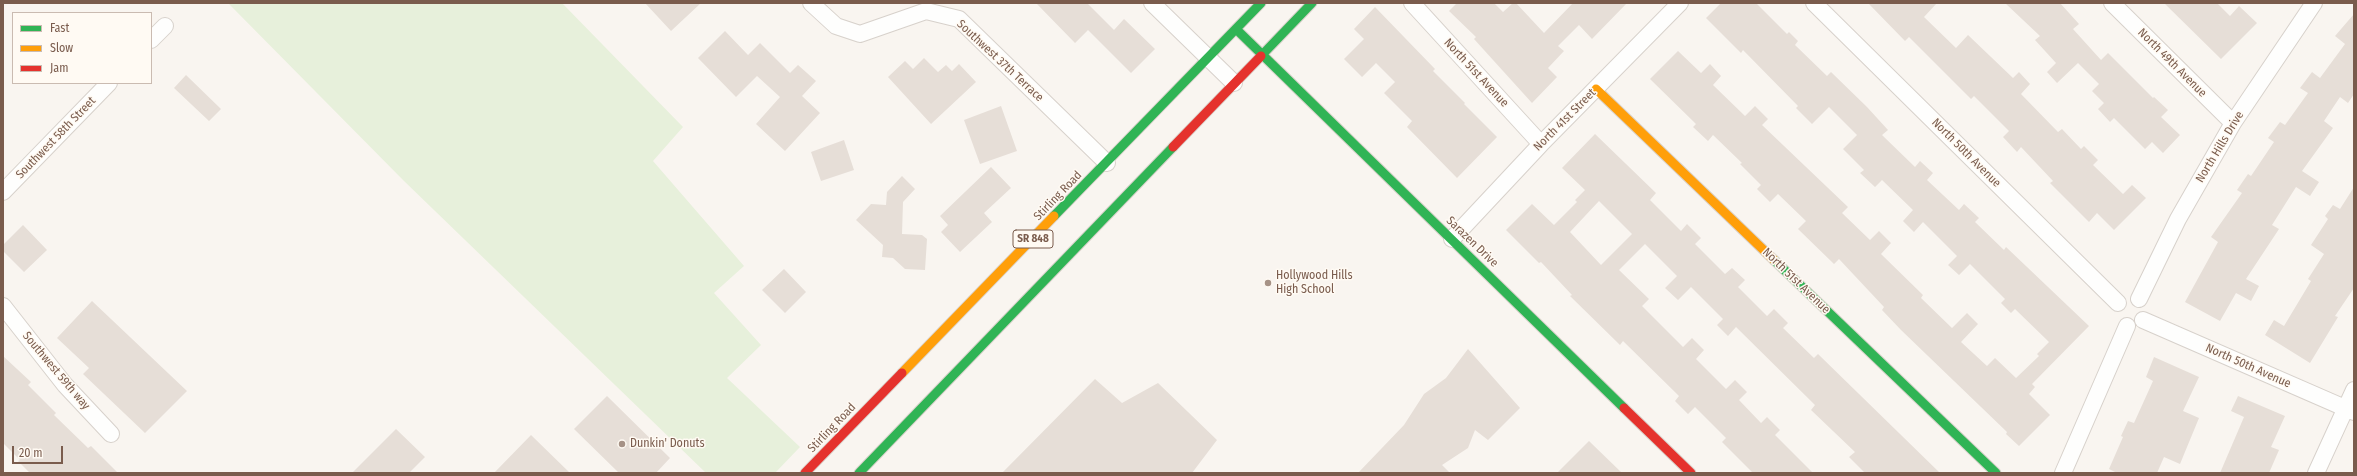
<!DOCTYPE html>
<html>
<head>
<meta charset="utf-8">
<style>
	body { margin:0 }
	#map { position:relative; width:2357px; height:476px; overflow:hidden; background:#f9f5f0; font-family:"Fira Sans Condensed",sans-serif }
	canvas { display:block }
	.frame { position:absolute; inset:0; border:4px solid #7a5c4d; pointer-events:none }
	.legend { position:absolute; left:12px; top:12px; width:140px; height:72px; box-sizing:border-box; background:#fffaf3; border:1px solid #cabbb1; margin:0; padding:5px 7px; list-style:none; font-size:12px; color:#7a5c4d }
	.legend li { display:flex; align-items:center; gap:8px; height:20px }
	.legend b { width:20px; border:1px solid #cabbb1 }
	.scale { position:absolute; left:12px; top:446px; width:51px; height:18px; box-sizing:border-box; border:2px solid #7a5c4d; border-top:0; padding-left:5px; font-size:12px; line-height:14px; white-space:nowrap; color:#7a5c4d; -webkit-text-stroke:3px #fffaf3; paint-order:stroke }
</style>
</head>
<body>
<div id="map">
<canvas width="2357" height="476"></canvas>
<div class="frame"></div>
<ul class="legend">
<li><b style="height:5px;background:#30b455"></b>Fast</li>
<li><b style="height:5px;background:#ff9f0a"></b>Slow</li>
<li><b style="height:5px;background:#e5322d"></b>Jam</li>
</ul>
<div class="scale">20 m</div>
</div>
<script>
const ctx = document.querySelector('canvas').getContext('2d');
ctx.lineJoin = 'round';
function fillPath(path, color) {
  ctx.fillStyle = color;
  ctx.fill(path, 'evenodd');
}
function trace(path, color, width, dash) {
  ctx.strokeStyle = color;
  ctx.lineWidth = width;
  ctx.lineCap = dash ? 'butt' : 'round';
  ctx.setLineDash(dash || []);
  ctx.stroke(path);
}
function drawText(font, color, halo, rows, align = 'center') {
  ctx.font = font + ' "Fira Sans Condensed",sans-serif';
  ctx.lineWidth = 3;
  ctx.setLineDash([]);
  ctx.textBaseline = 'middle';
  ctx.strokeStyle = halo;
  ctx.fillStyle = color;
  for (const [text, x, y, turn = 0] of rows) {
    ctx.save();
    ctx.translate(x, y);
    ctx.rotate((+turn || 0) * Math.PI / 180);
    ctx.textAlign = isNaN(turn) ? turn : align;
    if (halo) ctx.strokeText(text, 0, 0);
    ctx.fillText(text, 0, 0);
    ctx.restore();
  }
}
fillPath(new Path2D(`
	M 228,3 L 562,3 L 683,127 L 653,161 L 744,266 L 714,293 L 761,345 L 727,378 L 800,447 L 775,473 L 706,473 L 404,181 Z`), '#e7f0db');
fillPath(new Path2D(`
	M 645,3 L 701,3 L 671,31 Z
	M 1036,3 L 1087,3 L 1114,30 L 1124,19 L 1155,49 L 1131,73 L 1088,30 L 1075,43 Z
	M 1457,3 L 1494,3 L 1503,12 L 1513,3 L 1516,3 L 1544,33 L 1573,3 L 1627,3 L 1592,39 L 1579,25 L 1558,46 L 1564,51 L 1548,68 L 1557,77 L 1532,103 L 1474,39 L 1476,37 L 1449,11 Z
	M 1721,3 L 1756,3 L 1787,34 L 1789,32 L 1798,41 L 1795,45 L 1827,76 L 1831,72 L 1867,107 L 1888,130 L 1882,135 L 1915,167 L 1920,161 L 1933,173 L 1927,180 L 1959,210 L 1964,204 L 1979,218 L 1975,222 L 2004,250 L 2006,247 L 2089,326 L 2032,384 L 2035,387 L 2029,394 L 2050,415 L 2019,446 L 2006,434 L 2007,432 L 1901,330 L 1882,310 L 1884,307 L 1839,259 L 1834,264 L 1798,229 L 1806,221 L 1778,194 L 1770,202 L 1757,189 L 1761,185 L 1740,164 L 1742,163 L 1713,135 L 1708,141 L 1693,127 L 1696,124 L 1650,79 L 1678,51 L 1701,73 L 1710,64 L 1721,76 L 1713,85 L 1745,116 L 1755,106 L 1768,119 L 1762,125 L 1848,207 L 1842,213 L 1870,240 L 1879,231 L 1891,243 L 1881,254 L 1923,295 L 1921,298 L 1952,328 L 1967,313 L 1978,324 L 1961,342 L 1987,366 L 1995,358 L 2016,378 L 2039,356 L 2037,354 L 2049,342 L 2015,309 L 2011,313 L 2001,303 L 2005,299 L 1970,264 L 1959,275 L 1948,265 L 1957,256 L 1923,222 L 1914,232 L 1903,221 L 1913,210 L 1882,180 L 1875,187 L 1860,173 L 1864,170 L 1843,149 L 1857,135 L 1829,107 L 1812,124 L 1796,108 L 1798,106 L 1743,50 L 1741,53 L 1706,18 Z
	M 1868,3 L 1937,3 L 1924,17 L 1956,48 L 1968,35 L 2013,78 L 2019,72 L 2030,84 L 2021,94 L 2058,132 L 2062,129 L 2081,149 L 2084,146 L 2098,160 L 2093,165 L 2123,194 L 2132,185 L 2146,198 L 2114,230 L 2097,213 L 2089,222 L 2050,183 L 2053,181 L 2021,147 L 2017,152 L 2003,137 L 2009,131 L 1974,96 L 1971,99 L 1909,37 L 1905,41 Z
	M 2005,3 L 2060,3 L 2079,24 L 2073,29 L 2101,60 L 2108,53 L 2153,98 L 2154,97 L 2168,110 L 2161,117 L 2180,135 L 2163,153 L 2152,142 L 2145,149 L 2114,118 L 2110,122 L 2098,109 L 2104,103 L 2092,91 L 2099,84 L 2078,63 L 2057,83 L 2047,72 L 2056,63 L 2035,40 L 2040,36 Z
	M 2164,3 L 2217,3 L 2230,16 L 2239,6 L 2257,23 L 2221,59 Z
	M 1375,7 L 1435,69 L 1433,71 L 1465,103 L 1464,104 L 1497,137 L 1457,178 L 1407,127 L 1412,121 L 1384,93 L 1395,82 L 1376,63 L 1362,77 L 1344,59 L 1364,39 L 1354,29 Z
	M 2354,14 L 2354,94 L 2348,103 L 2340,97 L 2324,121 L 2333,128 L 2302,171 L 2319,182 L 2310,196 L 2296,187 L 2272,225 L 2279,229 L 2246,279 L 2259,286 L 2251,301 L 2236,293 L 2220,321 L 2185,302 L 2218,242 L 2211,237 L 2242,193 L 2237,190 L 2248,174 L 2251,176 L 2274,142 L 2268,138 L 2280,122 L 2285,125 L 2308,93 L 2300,88 L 2312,72 L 2320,78 L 2345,44 L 2335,36 Z
	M 725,31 L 748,55 L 760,43 L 790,73 L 798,65 L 816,81 L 802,96 L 820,113 L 785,151 L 756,124 L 780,97 L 757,76 L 736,97 L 698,58 Z
	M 924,58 L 938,72 L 946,65 L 952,71 L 959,64 L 976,82 L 931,124 L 888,77 L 905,61 L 913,69 Z
	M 186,75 L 221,109 L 209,121 L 174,88 Z
	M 1001,106 L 1017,151 L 980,164 L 964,120 Z
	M 1595,134 L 1656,193 L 1650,200 L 1681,231 L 1687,224 L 1701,238 L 1695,244 L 1725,274 L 1732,268 L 1745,280 L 1738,287 L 1767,316 L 1774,309 L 1788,323 L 1783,328 L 1814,358 L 1818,354 L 1940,473 L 1865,473 L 1849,457 L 1855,452 L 1811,410 L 1815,405 L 1736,327 L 1728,336 L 1717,325 L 1723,319 L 1691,287 L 1678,300 L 1665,288 L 1677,276 L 1645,244 L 1619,270 L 1649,299 L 1642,306 L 1683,347 L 1692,338 L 1704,350 L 1696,359 L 1726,389 L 1735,380 L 1747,392 L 1739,400 L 1761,423 L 1767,417 L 1780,430 L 1775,435 L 1813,473 L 1753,473 L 1722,442 L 1726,438 L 1695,407 L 1688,414 L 1675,401 L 1679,396 L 1623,341 L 1620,345 L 1570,296 L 1572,295 L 1541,262 L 1539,263 L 1506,230 L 1532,204 L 1554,225 L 1577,202 L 1575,200 L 1585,190 L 1562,168 ZM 1599,201 L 1632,234 L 1601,265 L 1570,232 Z
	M 844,140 L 854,170 L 821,181 L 811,152 Z
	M 991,167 L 1011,188 L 984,213 L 992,222 L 960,252 L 941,232 L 948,225 L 940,216 Z
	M 902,176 L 915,189 L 903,202 L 902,234 L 922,235 L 927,239 L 925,270 L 905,269 L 893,258 L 882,257 L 883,245 L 856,220 L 871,204 L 886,205 L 887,192 Z
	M 2354,187 L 2354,288 L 2335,316 L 2338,317 L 2310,363 L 2265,335 L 2274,320 L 2284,326 L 2311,281 L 2308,279 L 2324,254 L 2311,245 L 2328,219 L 2325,216 L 2333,205 L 2340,209 Z
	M 23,225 L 47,250 L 24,272 L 3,251 L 3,245 Z
	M 784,269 L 806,292 L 785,313 L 762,290 Z
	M 92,301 L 187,391 L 145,433 L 83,374 L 89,368 L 57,338 Z
	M 1468,349 L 1520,408 L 1488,440 L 1475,430 L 1468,448 L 1442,465 L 1450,473 L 1358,473 L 1404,425 L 1424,394 L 1446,378 Z
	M 3,356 L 31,382 L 28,385 L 56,413 L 54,415 L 88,448 L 91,446 L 118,473 L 30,473 L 18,461 L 20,460 L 3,443 Z
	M 2154,357 L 2199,377 L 2183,411 L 2199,418 L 2180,464 L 2164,457 L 2157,473 L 2117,473 L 2109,469 L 2123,437 L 2121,436 L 2128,421 L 2134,423 L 2153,381 L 2146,377 Z
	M 1095,379 L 1122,403 L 1158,383 L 1217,440 L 1192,473 L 1002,473 Z
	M 607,396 L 670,458 L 656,473 L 619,473 L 574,429 Z
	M 2238,396 L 2285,416 L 2271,447 L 2279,450 L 2269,473 L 2220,473 L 2244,417 L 2231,411 Z
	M 396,429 L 425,457 L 409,473 L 352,473 Z
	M 531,435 L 570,473 L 494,473 Z
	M 1589,441 L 1622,473 L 1557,473 Z`), '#e6ded7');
const street = new Path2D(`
	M 811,3 L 836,26 L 860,34 L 926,11 L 959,19 L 1107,163
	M 1152,3 L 1234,83
	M 1412,3 L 1541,144
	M 1814,3 L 2118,303
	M 2112,3 L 2233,123
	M 151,40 L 165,26
	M 3,192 L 109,83
	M 1452,239 L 1541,144 L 1680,3
	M 2139,299 L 2178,219 L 2233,123 L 2314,3
	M 3,306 L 65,385 L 111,434
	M 2143,320 L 2354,412
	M 2063,473 L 2127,326
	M 2316,473 L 2354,390`);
const fast = new Path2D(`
	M 1236,29 L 1624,408
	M 1261,56 L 1312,3
	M 1054,216 L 1261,3
	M 1774,260 L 1996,473
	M 859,473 L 1173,147`);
const slow = new Path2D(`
	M 1596,89 L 1774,260
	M 902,373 L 1054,216`);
const jam = new Path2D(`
	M 1173,147 L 1261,56
	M 1624,408 L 1691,473
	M 805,473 L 902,373`);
trace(street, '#d7d1cb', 18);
trace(fast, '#d9d2cb', 11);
trace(slow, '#d9d2cb', 11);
trace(jam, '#d9d2cb', 11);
trace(street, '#fefefd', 16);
trace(fast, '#30b455', 9);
trace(slow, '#ff9f0a', 9);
trace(jam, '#e5322d', 9);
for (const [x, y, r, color] of [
	[1268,283,4,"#a69286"],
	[622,444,4,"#a69286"]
]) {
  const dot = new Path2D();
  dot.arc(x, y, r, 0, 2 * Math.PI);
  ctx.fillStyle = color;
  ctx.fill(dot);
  trace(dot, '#fffaf3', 1.5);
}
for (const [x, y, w] of [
	[1033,239,40]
]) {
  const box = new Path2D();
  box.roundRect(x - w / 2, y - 9, w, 18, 3);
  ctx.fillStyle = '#fffaf3';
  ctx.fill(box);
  trace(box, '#7a5c4d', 1);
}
drawText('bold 11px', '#7a5c4d', null, [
	["SR 848",1033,239]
]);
drawText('12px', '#7a5c4d', '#fffaf3', [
	["Southwest 37th Terrace",1000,61,43],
	["North 49th Avenue",2172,63,45],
	["North 51st Avenue",1476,73,47],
	["North 41st Street",1565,120,-45],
	["Southwest 58th Street",56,138,-46],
	["North Hills Drive",2220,147,-59],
	["North 50th Avenue",1966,153,45],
	["Stirling Road",1058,196,-46],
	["Sarazen Drive",1472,242,44],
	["North 51st Avenue",1796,281,44],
	["North 50th Avenue",2248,366,24],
	["Southwest 59th way",56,371,50],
	["Stirling Road",832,428,-46]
]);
drawText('12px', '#7a5c4d', '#fffaf3', [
	["Hollywood Hills",1276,276],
	["High School",1276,290],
	["Dunkin' Donuts",630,444]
], 'left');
</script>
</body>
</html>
